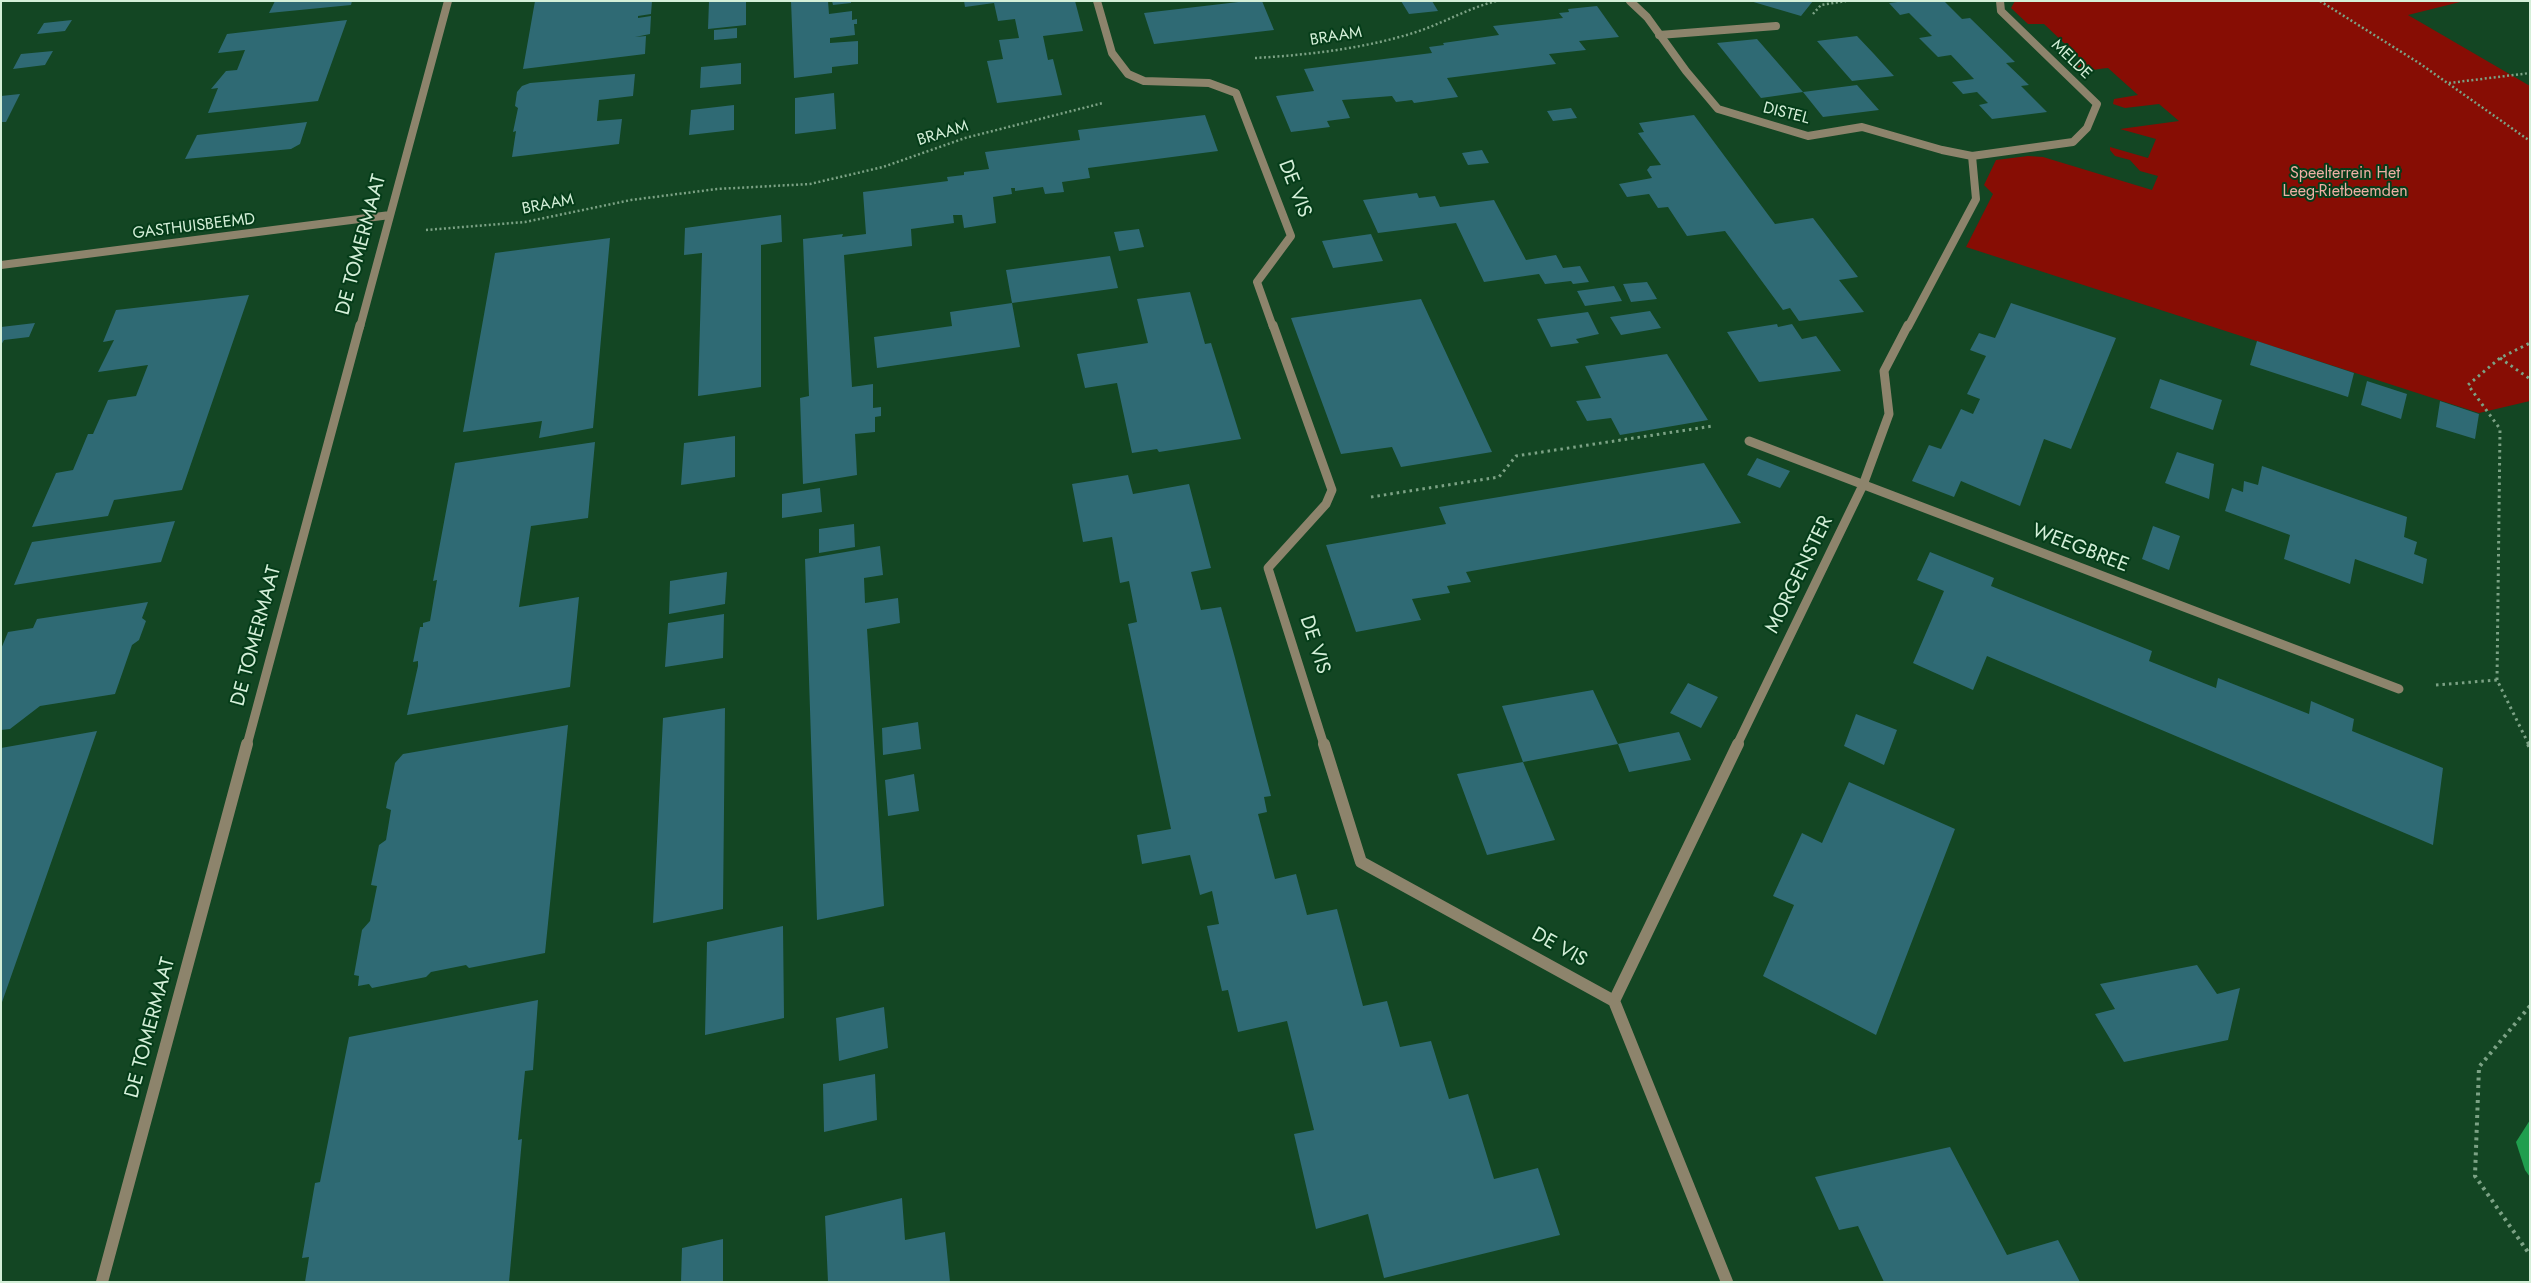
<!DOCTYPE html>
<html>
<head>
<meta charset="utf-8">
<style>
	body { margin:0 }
	#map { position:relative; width:2531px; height:1283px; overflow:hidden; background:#134623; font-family:Jost,sans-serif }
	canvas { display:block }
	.frame { position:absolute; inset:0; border:2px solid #d4efd8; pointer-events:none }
</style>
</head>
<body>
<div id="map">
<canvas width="2531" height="1283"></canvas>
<div class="frame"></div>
</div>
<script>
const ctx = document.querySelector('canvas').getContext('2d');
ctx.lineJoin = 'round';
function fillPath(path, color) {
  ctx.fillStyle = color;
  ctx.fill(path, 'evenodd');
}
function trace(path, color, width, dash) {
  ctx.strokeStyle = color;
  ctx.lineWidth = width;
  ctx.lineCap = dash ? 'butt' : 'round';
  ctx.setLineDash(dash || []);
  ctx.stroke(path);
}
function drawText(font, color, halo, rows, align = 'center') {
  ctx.font = font + ' Jost,sans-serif';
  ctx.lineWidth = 4;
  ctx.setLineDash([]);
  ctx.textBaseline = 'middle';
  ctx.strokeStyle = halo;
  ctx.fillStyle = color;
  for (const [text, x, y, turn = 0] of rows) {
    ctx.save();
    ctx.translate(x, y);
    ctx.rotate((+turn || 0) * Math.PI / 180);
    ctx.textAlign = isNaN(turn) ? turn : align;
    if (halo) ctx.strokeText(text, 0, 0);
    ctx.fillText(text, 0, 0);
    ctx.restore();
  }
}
fillPath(new Path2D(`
	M 2015,1 L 2464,1 L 2408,15 L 2530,86 L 2530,401 L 2479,413 L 1966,247 L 1993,194 L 1984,185 L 1996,160 L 2028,156 L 2043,157 L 2152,190 L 2158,176 L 2140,171 L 2130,160 L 2115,156 L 2110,150 L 2110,147 L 2148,158 L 2156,139 L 2120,129 L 2179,121 L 2159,104 L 2125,108 L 2113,104 L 2114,99 L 2138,95 L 2108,68 C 2096,69 2082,74 2072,65 L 2083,61 L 2044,24 L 2028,24 L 2011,8 Z`), '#870d04');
fillPath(new Path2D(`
	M 2530,1120 L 2530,1177 L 2525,1170 L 2516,1142 Z`), '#209e4e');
fillPath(new Path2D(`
	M 275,1 L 352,1 L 351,5 L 269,13 Z
	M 535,1 L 652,1 L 651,14 L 638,16 L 638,18 L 651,16 L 650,34 L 635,37 L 646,36 L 645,54 L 523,69 Z
	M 709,1 L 746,1 L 746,25 L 708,29 Z
	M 791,1 L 828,1 L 829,14 L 852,11 L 852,20 L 857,19 L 857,24 L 854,24 L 855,35 L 830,38 L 830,43 L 858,41 L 858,64 L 832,67 L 832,73 L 794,78 Z
	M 832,1 L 851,1 L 851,3 L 833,5 Z
	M 964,1 L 1075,1 L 1083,31 L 1043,36 L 1048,60 L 1053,59 L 1062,95 L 997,103 L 987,61 L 1003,59 L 999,40 L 1019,38 L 1015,19 L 998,21 L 994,3 L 965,7 Z
	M 1247,1 L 1262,1 L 1274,30 L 1154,44 L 1144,13 Z
	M 1401,1 L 1432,1 L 1438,11 L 1409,14 Z
	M 1750,1 L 1813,1 L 1801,16 Z
	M 1906,1 L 1944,1 L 1962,19 L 1970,18 L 2015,62 L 2006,63 L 2029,85 L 2021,86 L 2047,112 L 1992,119 L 1979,105 L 1988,103 L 1977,92 L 1963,94 L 1952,82 L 1974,79 L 1951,55 L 1938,57 L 1919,38 L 1932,36 L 1909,13 L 1900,15 L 1889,3 Z
	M 1597,6 L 1619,37 L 1579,41 L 1586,50 L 1549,54 L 1556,64 L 1447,78 L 1458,97 L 1414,103 L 1412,100 L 1396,102 L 1392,96 L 1342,100 L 1350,118 L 1327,121 L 1330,127 L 1291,132 L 1276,96 L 1314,91 L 1304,69 L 1432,53 L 1429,47 L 1444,45 L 1443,43 L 1499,35 L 1493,26 L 1563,18 L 1559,13 L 1569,12 L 1568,9 Z
	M 72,20 L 65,31 L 37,34 L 44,23 Z
	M 347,20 L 318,101 L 208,113 L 218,88 L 211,89 L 226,71 L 237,70 L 245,50 L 218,53 L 227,34 Z
	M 737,28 L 737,38 L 714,40 L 714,30 Z
	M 1857,36 L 1874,54 L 1894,76 L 1852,81 L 1817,41 Z
	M 1757,39 L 1784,70 L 1803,92 L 1761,98 L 1717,43 Z
	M 53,51 L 45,65 L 13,69 L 21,54 Z
	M 741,63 L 741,84 L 700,88 L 701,67 Z
	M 635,74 L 633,96 L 599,100 L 597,121 L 622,119 L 619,144 L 512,157 L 516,131 L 513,132 L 518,108 L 515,106 L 517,92 L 522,86 L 530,83 Z
	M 1857,85 L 1879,110 L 1823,117 L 1803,92 Z
	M 834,93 L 836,129 L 795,134 L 795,98 Z
	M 20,94 L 6,122 L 1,122 L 1,96 Z
	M 734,105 L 734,130 L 689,135 L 691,110 Z
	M 1571,108 L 1577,118 L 1553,121 L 1547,111 Z
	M 1205,115 L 1218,151 L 1088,168 L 1090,178 L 1062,182 L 1064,192 L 1045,194 L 1043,187 L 1015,191 L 1015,188 L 1011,188 L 1012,194 L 993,197 L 996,223 L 964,228 L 962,215 L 953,215 L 954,223 L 911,229 L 912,246 L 844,255 L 852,387 L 873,384 L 873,408 L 881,407 L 881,416 L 875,417 L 875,432 L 855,434 L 857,475 L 803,484 L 800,398 L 809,396 L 803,239 L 843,234 L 842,237 L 866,234 L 863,192 L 948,181 L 947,177 L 964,175 L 964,172 L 989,169 L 985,152 L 1080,140 L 1078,130 Z
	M 1694,115 L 1775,224 L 1813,218 L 1858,277 L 1839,280 L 1864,312 L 1799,321 L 1790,308 L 1783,310 L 1725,231 L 1687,236 L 1668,207 L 1658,208 L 1649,194 L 1627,197 L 1619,184 L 1652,178 L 1647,170 L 1650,166 L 1661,165 L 1638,133 L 1644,132 L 1639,123 Z
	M 307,122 L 300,144 L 291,149 L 185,159 L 197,135 Z
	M 1482,150 L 1489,163 L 1468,165 L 1462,153 Z
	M 1417,193 L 1419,198 L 1435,196 L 1440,207 L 1494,200 L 1526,260 L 1556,255 L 1563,268 L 1580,266 L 1589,282 L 1573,284 L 1571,281 L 1545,284 L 1539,274 L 1484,282 L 1456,223 L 1378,233 L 1363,200 Z
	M 781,215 L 782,242 L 761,245 L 761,387 L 698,396 L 702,253 L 684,255 L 685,228 Z
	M 1139,229 L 1144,247 L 1119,251 L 1114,232 Z
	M 1371,234 L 1383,261 L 1333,268 L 1322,241 Z
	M 610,238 L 593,428 L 539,438 L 542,421 L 463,432 L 495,253 Z
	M 1110,256 L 1118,288 L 1012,303 L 1020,347 L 877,368 L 874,337 L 952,326 L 950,312 L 1012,303 L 1006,270 Z
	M 1647,282 L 1657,299 L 1631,302 L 1623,284 Z
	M 1614,286 L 1622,301 L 1585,306 L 1577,291 Z
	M 1190,292 L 1205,344 L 1211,343 L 1241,439 L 1159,452 L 1157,449 L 1132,453 L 1117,383 L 1085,388 L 1077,354 L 1148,343 L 1137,299 Z
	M 249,295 L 182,490 L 114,500 L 108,516 L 32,527 L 56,473 L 73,470 L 88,434 L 93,434 L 108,400 L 136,396 L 148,365 L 98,372 L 114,340 L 103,342 L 116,310 Z
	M 1421,299 L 1492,452 L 1401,467 L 1392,447 L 1341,454 L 1291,318 Z
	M 2011,303 L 2116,338 L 2071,449 L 2044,439 L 2020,506 L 1961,481 L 1954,497 L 1912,481 L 1929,445 L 1941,449 L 1961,409 L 1973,414 L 1980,399 L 1967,394 L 1986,356 L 1970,350 L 1979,333 L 1995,338 Z
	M 1650,311 L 1661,328 L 1621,335 L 1610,317 Z
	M 1588,312 L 1599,334 L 1576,339 L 1579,343 L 1551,347 L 1537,319 Z
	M 35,323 L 29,337 L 4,340 L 1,345 L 1,327 Z
	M 1777,324 L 1778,327 L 1792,324 L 1802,339 L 1816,336 L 1841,371 L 1759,382 L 1727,332 Z
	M 2257,341 L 2354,373 L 2348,397 L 2250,365 Z
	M 1667,354 L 1708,420 L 1620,435 L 1611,418 L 1587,421 L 1576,401 L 1601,398 L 1585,366 Z
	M 2160,379 L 2222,400 L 2213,430 L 2150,408 Z
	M 2367,381 L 2407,394 L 2401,419 L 2361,405 Z
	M 2440,401 L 2479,414 L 2475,439 L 2436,427 Z
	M 735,436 L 735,477 L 681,485 L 684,443 Z
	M 595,442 L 588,518 L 531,526 L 519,607 L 579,597 L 570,687 L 407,715 L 418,666 L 418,661 L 413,662 L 420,627 L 423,627 L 423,623 L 430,621 L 437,580 L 433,581 L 455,463 Z
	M 2177,452 L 2214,464 L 2209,499 L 2165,483 Z
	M 1757,458 L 1790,471 L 1780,488 L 1747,475 Z
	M 1704,463 L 1741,523 L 1466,572 L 1471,582 L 1447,586 L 1450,593 L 1412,599 L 1421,620 L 1356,632 L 1326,545 L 1446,524 L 1439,507 Z
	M 2262,466 L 2407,517 L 2404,537 L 2417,542 L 2414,554 L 2427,559 L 2423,584 L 2355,559 L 2350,584 L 2284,559 L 2290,535 L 2225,511 L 2232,488 L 2243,492 L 2244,481 L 2258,485 Z
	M 1128,475 L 1133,494 L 1189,484 L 1211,568 L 1191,572 L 1201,610 L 1221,607 L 1235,658 L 1271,796 L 1264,797 L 1267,812 L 1258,814 L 1275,879 L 1296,874 L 1307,915 L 1337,909 L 1363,1006 L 1387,1001 L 1400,1047 L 1431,1041 L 1449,1099 L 1468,1094 L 1494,1179 L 1538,1168 L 1560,1235 L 1384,1278 L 1368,1214 L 1316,1229 L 1294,1134 L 1314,1130 L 1287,1021 L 1238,1032 L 1228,990 L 1222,991 L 1207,926 L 1219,924 L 1212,891 L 1200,895 L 1190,855 L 1142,864 L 1137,835 L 1171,829 L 1128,624 L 1137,622 L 1129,581 L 1120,583 L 1112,537 L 1083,542 L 1072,484 Z
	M 820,488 L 822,512 L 782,518 L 782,494 Z
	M 175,521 L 161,562 L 14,585 L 32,542 Z
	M 854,524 L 855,547 L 819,553 L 819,529 Z
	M 2153,526 L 2180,536 L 2169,570 L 2142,559 Z
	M 880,546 L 883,575 L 864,578 L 865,603 L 898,598 L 900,623 L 867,629 L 884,906 L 817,920 L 805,559 Z
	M 1930,552 L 1994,578 L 1991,586 L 2152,651 L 2149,661 L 2216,688 L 2218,678 L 2309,714 L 2311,701 L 2354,719 L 2352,731 L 2443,768 L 2433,845 L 1987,656 L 1973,690 L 1913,663 L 1944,591 L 1917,580 Z
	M 727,572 L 725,604 L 669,614 L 670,581 Z
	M 148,602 L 142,618 L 146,621 L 139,640 L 132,645 L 115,694 L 40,706 L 10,729 L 1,730 L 1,649 L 8,632 L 33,628 L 37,619 Z
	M 724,614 L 723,658 L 665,667 L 668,623 Z
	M 1688,683 L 1718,697 L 1701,728 L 1670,713 Z
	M 1593,690 L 1618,744 L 1523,762 L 1502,706 Z
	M 725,708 L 723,909 L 653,923 L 663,718 Z
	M 1856,714 L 1897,730 L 1884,765 L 1844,746 Z
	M 918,722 L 921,749 L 883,755 L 882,728 Z
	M 568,725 L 545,953 L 469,968 L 466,965 L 431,972 L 426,977 L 372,988 L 369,984 L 358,986 L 359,976 L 354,975 L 362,930 L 370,921 L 377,886 L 371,885 L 379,845 L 386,840 L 391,810 L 386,808 L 395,763 L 403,754 Z
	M 97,731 L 78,786 L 1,1005 L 1,748 Z
	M 1679,732 L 1691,760 L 1629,772 L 1618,744 Z
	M 1523,762 L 1555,840 L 1487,855 L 1457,774 Z
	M 914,774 L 919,811 L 888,816 L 885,780 Z
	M 1849,782 L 1955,829 L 1876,1035 L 1763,976 L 1794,905 L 1773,896 L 1802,833 L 1822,843 Z
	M 783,926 L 784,1018 L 705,1035 L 707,942 Z
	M 2197,965 L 2217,994 L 2240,988 L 2228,1040 L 2124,1062 L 2095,1014 L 2115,1009 L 2100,984 Z
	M 538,1000 L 533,1070 L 525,1071 L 518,1140 L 522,1139 L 509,1282 L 305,1282 L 309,1257 L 302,1258 L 315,1183 L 320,1182 L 349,1037 Z
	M 884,1007 L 888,1048 L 839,1061 L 836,1018 Z
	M 875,1074 L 877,1120 L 824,1132 L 823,1084 Z
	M 1950,1147 L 2007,1255 L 2058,1240 L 2080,1282 L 1884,1282 L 1858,1226 L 1839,1230 L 1815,1177 Z
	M 902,1198 L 905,1240 L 945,1232 L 950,1282 L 828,1282 L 825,1216 Z
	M 723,1239 L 723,1282 L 681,1282 L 682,1248 Z`), '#2f6a74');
trace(new Path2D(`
	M 2320,1 L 2419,63 L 2530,141
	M 1813,14 L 1821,5 L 1846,1
	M 1255,58 C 1307,55 1360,49 1410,34 C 1440,25 1466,9 1496,1
	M 2449,83 L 2530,73
	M 426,230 L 525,222 L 631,200 L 717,189 L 810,184 L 883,167 L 965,138 L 1103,103`), '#7ca285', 2.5, [2, 2.5]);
trace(new Path2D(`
	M 2500,358 L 2530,379
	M 1371,497 L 1499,477 L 1516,456 L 1713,426
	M 2497,680 L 2500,429 L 2468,385 L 2500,358 L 2530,343
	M 2436,685 L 2497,680 L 2529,745`), '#7ca285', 3, [2.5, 4]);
trace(new Path2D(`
	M 2528,744 L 2530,748
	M 2530,1006 L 2479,1067 L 2475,1176 L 2530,1255`), '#7ca285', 4, [3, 4.5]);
trace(new Path2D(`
	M 1659,35 L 1776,26`), '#8d846c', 8);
trace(new Path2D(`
	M 1097,1 L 1112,53 L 1128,74 L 1144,81 L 1209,83 L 1236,93 L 1291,236 L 1257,282 L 1273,327
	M 1630,1 L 1647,17 L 1686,71 L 1718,109 L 1808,136 L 1862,127 L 1942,150 L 1972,156 L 2073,142 L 2087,128 L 2097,104 L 2001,11 L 2000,1
	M 1,265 L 390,215
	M 360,327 L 448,1
	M 1908,327 L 1976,199 L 1972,156`), '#8d846c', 8);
trace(new Path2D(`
	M 1273,325 L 1332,490 L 1326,504 L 1268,568 L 1324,745
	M 1749,441 L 2399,689
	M 247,745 L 360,325
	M 1737,745 L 1863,485 L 1889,414 L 1884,371 L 1908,325`), '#8d846c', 9);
trace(new Path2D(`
	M 1324,744 L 1361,862 L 1614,1001 L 1727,1282
	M 1614,1001 L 1738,744
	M 102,1282 L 247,744`), '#8d846c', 12);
drawText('16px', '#d4efd8', '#053c19', [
	["BRAAM",1336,37,-9],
	["MELDE",2071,60,44],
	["DISTEL",1786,114,14],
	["BRAAM",943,134,-17],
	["BRAAM",548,205,-11],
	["GASTHUISBEEMD",194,227,-7]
]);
drawText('16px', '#edafa4', '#053c19', [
	["Speelterrein Het",2345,174],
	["Leeg-Rietbeemden",2345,192]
]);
drawText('20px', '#d4efd8', '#053c19', [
	["DE VIS",1294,189,69],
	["DE TOMERMAAT",362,245,-75],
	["WEEGBREE",2080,549,21],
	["MORGENSTER",1800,575,-64],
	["DE TOMERMAAT",257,636,-75],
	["DE VIS",1314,645,72],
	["DE VIS",1559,948,29],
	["DE TOMERMAAT",151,1028,-75]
]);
</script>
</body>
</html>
